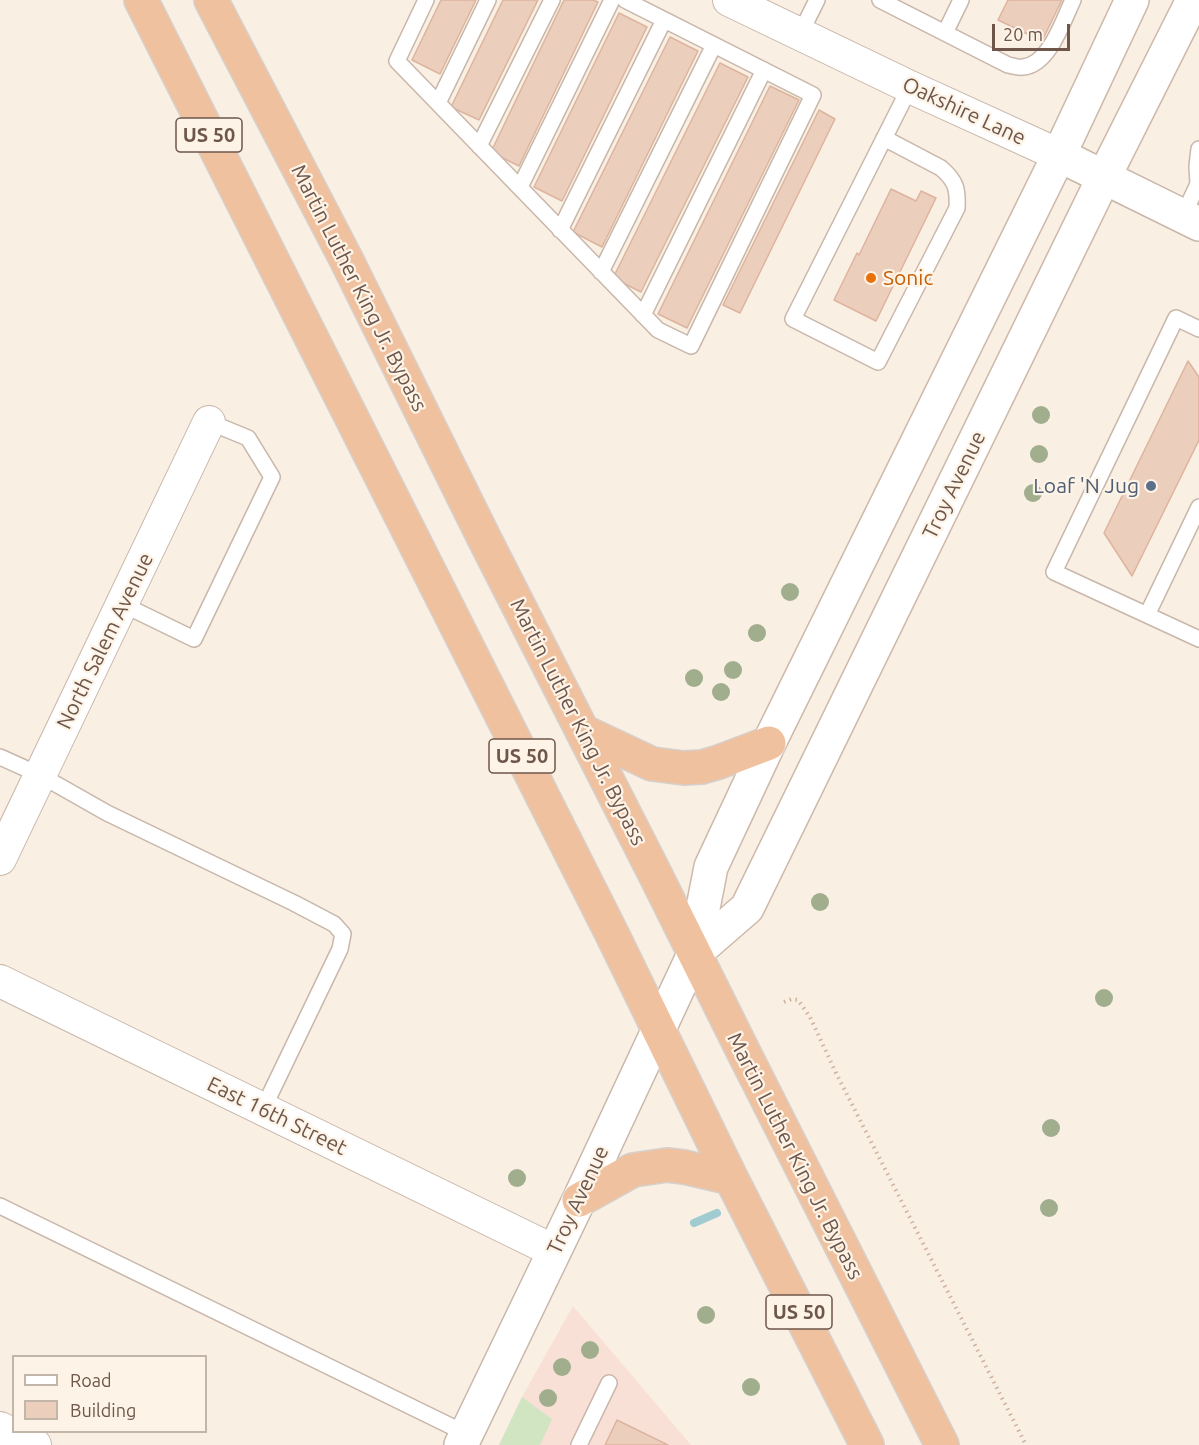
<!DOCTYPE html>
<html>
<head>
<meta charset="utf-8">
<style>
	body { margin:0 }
	#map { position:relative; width:1199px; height:1445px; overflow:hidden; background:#f9efe2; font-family:Ubuntu,sans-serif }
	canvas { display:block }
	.legend { position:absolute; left:12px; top:1355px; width:195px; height:78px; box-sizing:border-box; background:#fdf4e7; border:2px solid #c4b5a9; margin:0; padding:8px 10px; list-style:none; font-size:18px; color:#6e564b }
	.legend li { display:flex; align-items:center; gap:12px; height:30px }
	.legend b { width:30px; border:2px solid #c4b5a9 }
	.scale { position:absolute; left:992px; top:24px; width:78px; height:27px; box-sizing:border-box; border:3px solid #6e564b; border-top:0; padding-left:8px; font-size:18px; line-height:21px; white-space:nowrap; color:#6e564b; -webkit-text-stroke:4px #fdf4e7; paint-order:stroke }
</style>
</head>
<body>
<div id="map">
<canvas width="1199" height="1445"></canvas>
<ul class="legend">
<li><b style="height:8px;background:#fff"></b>Road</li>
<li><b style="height:16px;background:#eccebc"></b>Building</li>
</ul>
<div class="scale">20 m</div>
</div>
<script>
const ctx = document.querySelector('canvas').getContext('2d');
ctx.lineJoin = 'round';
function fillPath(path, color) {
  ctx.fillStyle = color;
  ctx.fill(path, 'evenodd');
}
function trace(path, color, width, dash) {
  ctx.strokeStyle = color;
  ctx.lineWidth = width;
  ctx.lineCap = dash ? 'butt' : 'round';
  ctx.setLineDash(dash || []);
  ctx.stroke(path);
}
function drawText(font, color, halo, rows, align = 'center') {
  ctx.font = font + ' Ubuntu,sans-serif';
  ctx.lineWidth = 4.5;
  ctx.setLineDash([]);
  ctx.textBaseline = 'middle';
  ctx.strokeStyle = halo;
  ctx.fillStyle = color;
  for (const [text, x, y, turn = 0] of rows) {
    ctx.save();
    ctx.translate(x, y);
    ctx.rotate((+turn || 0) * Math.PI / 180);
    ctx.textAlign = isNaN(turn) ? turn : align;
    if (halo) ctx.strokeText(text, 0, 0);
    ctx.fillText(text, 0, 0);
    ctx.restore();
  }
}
fillPath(new Path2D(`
	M 573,1306 L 691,1445 L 499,1445 L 522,1397 Z`), '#f9e0d6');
fillPath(new Path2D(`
	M 522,1397 L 552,1419 L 540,1445 L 499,1445 Z`), '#d1e5c2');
trace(new Path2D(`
	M 694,1223 L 717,1213`), '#a0cbd1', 8);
const building = new Path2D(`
	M 441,0 L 476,0 L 440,74 L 412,60 Z
	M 503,0 L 538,0 L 479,120 L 451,107 Z
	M 564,0 L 593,0 L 598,2 L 519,166 L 491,152 Z
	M 1008,0 L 1062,0 L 1042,41 L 998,20 Z
	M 619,13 L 647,27 L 562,201 L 534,187 Z
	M 670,37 L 698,51 L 602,247 L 573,232 Z
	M 720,63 L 748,77 L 641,292 L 613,278 Z
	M 770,86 L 799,100 L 687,328 L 658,314 Z
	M 819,110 L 835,119 L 740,313 L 723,305 Z
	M 891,189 L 916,201 L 921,191 L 936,198 L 876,321 L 834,300 L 857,253 L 859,255 Z
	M 1188,361 L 1199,377 L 1199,440 L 1132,576 L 1104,533 Z
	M 617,1420 L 668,1445 L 605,1445 Z`);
fillPath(building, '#eccebc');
trace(building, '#ddb49e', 1.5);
const service = new Path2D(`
	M 426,0 L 397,61 L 658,330 L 691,346 L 813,95 L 625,0
	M 880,0 L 1008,65 C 1013,66 1019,68 1023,67 C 1049,65 1063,21 1073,0
	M 945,33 L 961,0
	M 800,34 L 817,0
	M 438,103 L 488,0
	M 884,138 L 941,168 C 956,181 958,189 957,208 L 878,362 L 793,319 C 832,242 871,164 910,87
	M 479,146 L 552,0
	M 520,187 L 612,0
	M 1183,216 L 1198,184 L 1197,166 L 1199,149
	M 560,230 L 664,20
	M 601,272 L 714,45
	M 643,315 L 764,70
	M 1199,329 L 1176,318 L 1054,572 L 1199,639
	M 122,604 L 194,639 L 272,477 L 248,438 L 209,422
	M 1147,615 L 1199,507
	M 0,757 L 40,775 L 107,813 L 294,903 L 334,924 L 343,934 L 340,949 L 263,1109
	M 0,1206 L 467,1434
	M 579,1445 L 609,1383`);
const minor = new Path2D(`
	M 729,0 L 910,87 L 1059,155
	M 0,859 L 209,422
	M 0,981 L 554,1251
	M 0,1428 L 35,1445`);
const tertiary = new Path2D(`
	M 1059,155 L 1199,224
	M 461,1445 L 579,1200 L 694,954`);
const secondary = new Path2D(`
	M 694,954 L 747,908 L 1104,177 L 1193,0
	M 694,954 L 711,867 L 769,743 L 1059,155 L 1132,0`);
const trunk = new Path2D(`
	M 141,0 L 612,934 L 731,1178 L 867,1445
	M 211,0 L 346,259 L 484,538 L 656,876 L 744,1053 L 942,1445
	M 582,731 L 652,764 L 684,768 L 702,767 L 719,762 L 769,743
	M 579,1200 L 633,1170 L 667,1165 L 684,1167 L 731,1178`);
trace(service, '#c8b7aa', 18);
trace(minor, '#c8b7aa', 34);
trace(tertiary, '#c8b7aa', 36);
trace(secondary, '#ceb9aa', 36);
trace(trunk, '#d6d0cd', 36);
trace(new Path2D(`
	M 784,1002 L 792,999 L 798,1000 L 810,1017 L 836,1073 L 1026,1445`), '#d0b1a0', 4, [1.5, 4.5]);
trace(service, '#fff', 15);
trace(minor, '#fff', 32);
trace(tertiary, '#fff', 33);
trace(secondary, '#fff', 33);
trace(trunk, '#f0c19f', 33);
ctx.fillStyle = '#a0ae8d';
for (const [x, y] of [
	[1041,415],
	[1039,454],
	[1033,493],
	[790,592],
	[757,633],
	[733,670],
	[694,678],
	[721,692],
	[820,902],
	[1104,998],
	[1051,1128],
	[517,1178],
	[1049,1208],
	[706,1315],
	[590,1350],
	[562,1367],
	[751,1387],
	[548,1398]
]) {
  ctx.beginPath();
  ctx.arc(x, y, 9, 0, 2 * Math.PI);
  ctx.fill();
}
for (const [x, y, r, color] of [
	[871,278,6,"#e8710a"],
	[1151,486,6,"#5c6f8a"]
]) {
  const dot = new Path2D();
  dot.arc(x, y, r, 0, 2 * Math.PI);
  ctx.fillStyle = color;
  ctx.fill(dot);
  trace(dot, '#fdf4e7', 2);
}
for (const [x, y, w] of [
	[209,135,66],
	[522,756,66],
	[799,1312,66]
]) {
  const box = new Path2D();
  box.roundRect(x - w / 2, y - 17, w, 34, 4.5);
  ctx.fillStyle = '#fdf4e7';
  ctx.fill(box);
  trace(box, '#6e564b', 1.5);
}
drawText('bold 20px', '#6e564b', null, [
	["US 50",209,135],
	["US 50",522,756],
	["US 50",799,1312]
]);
drawText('21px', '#6e564b', '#fdf4e7', [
	["Oakshire Lane",964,111,25],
	["Martin Luther King Jr. Bypass",359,288,63],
	["Troy Avenue",954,485,-64],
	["North Salem Avenue",105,641,-64],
	["Martin Luther King Jr. Bypass",578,722,63],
	["East 16th Street",277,1116,26],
	["Martin Luther King Jr. Bypass",795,1156,63],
	["Troy Avenue",578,1200,-65]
]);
drawText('21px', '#c56008', '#fdf4e7', [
	["Sonic",883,278]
], 'left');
drawText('21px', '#4e5e75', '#fdf4e7', [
	["Loaf 'N Jug",1139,486]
], 'right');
</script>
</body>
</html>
